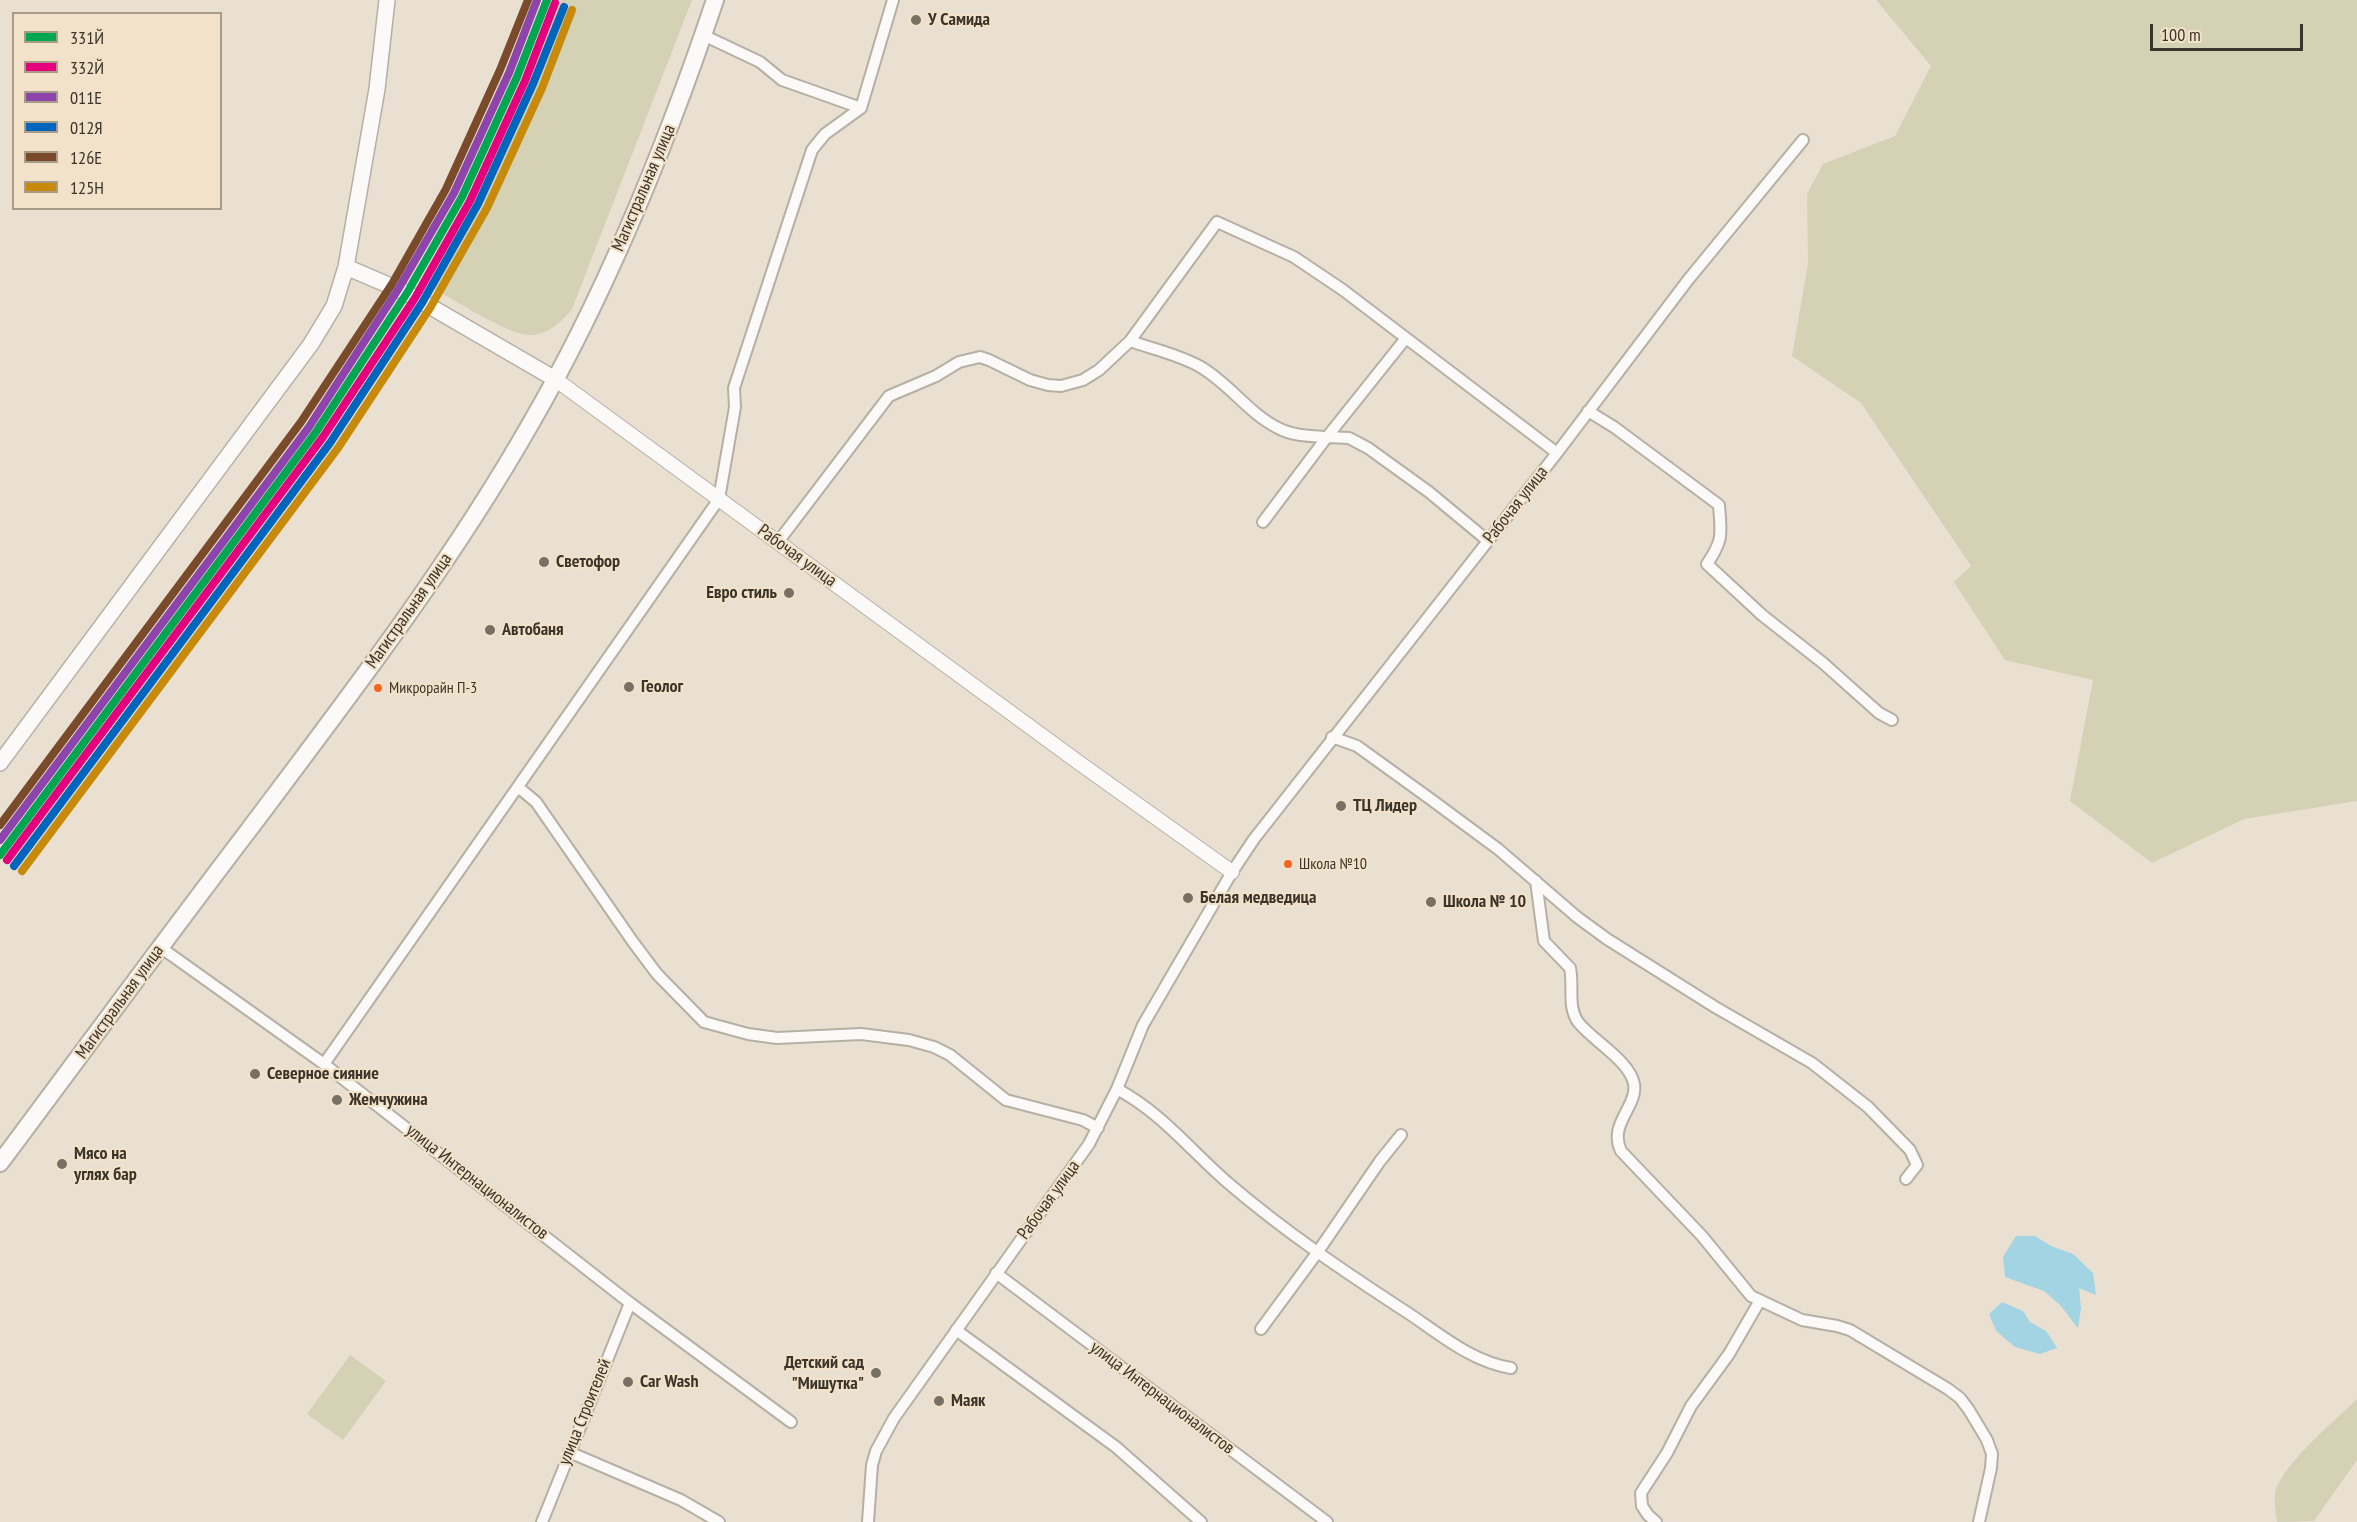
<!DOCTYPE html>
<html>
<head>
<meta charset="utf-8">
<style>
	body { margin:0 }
	#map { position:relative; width:2357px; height:1522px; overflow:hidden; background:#e9e0d2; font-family:"PT Sans Narrow",sans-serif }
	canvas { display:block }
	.legend { position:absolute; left:12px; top:12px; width:210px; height:198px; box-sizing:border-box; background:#f2e2c9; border:2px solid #a89c89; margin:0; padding:8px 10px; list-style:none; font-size:18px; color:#3a342a }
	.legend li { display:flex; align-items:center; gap:12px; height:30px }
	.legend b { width:30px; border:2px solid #a89c89 }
	.scale { position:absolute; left:2150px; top:24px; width:153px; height:27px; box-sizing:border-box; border:3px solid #3a342a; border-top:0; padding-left:8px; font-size:18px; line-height:21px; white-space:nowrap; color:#3a342a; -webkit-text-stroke:4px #f2e2c9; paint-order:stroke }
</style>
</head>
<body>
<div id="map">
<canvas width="2357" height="1522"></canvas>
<ul class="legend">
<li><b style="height:8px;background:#00a651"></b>331Й</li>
<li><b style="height:8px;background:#e5007d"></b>332Й</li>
<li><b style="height:8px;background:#8e44ad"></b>011Е</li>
<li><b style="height:8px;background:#0065bd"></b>012Я</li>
<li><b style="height:8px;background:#7a4b2a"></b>126Е</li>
<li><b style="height:8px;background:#c88a0a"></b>125Н</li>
</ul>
<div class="scale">100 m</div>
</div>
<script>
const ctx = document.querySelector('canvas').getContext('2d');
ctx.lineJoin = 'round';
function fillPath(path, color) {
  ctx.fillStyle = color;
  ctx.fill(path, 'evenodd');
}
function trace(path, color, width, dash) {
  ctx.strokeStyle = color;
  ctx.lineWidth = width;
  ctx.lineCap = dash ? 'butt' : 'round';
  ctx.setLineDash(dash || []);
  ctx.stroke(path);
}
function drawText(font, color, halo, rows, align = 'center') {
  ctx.font = font + ' "PT Sans Narrow",sans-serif';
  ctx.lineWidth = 4.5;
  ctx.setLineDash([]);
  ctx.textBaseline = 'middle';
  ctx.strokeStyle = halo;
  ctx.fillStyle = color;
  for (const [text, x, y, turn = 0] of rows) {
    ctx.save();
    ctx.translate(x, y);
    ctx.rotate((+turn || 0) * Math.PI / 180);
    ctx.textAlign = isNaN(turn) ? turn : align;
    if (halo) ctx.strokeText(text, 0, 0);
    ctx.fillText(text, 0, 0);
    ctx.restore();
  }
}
fillPath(new Path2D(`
	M 561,0 L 692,0 L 572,309 C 562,322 547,335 530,335 C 509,336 450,297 429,286 L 504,133 Z
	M 1876,0 L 2357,0 L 2357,801 L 2244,819 L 2152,863 L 2070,801 L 2093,680 L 2005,660 L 1954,582 L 1971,566 L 1861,403 L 1792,356 L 1808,264 L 1807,194 L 1823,164 L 1895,136 L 1931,66 Z
	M 350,1355 L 386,1381 L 343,1440 L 307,1414 Z
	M 2357,1399 L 2357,1460 L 2314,1521 L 2277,1522 C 2276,1513 2274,1502 2275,1494 C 2280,1466 2336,1420 2357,1399 Z`), '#d4d1b5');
fillPath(new Path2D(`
	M 2016,1236 L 2035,1236 L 2051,1246 L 2073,1254 L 2093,1273 L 2096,1295 L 2079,1288 L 2081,1308 L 2078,1328 L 2060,1305 L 2044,1291 L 2005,1277 L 2003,1257 Z
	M 2002,1302 L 2023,1311 L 2030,1322 L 2046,1331 L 2057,1348 L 2040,1354 L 2015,1347 L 1996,1331 L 1989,1314 Z`), '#a2d4e3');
const minor = new Path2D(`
	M 703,35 L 760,62 L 782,80 L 861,108
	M 1130,341 C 1153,349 1177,354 1199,366 C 1228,382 1248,413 1278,428 C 1293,436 1310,436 1327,437 L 1406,338
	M 1588,411 L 1614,427 L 1719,505 C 1721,534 1724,539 1707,564 L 1762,615 L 1823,663 L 1879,713 L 1892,720
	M 1263,522 L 1327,437 L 1349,438 L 1368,448 L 1429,492 L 1488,541
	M 778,542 L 889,396 L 936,376 L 959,362 L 980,357 L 989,360 L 1030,380 L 1048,385 L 1061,386 L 1083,380 L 1099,370 L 1130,341 L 1217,222 L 1294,257 L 1343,290 L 1557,453
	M 1332,737 L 1357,746 L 1429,798 L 1498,849 L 1577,917 L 1607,939 L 1715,1007 L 1812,1063 L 1868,1107 L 1910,1150 L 1917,1165 L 1906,1179
	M 518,787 L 536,802 L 633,942 L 657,974 L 704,1022 L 748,1034 L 777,1038 L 861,1034 L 909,1040 L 934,1047 L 950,1055 L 1006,1100 L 1083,1120 L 1098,1128
	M 1536,881 L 1544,941 L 1570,968 C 1574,986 1567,1006 1578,1022 C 1593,1041 1630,1061 1634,1084 C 1638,1106 1608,1124 1621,1151 L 1702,1236 L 1751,1296 L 1802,1320 L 1837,1326 L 1850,1330 L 1948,1389 L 1960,1398 L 1969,1410 L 1987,1440 L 1992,1454 L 1991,1468 L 1979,1522
	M 160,947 L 324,1064 L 630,1303 L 791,1422
	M 324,1064 L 719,499 L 735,407 L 734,388 L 812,150 L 825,134 L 861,108 L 893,0
	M 1117,1089 C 1162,1113 1190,1150 1227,1182 C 1285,1232 1348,1274 1411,1315 C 1442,1336 1473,1362 1511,1368
	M 996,1273 L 1327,1522
	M 1261,1329 L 1317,1253 L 1380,1161 L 1401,1135
	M 956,1330 L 1116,1447 L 1201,1522
	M 569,1452 L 681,1500 L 719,1522
	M 542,1522 L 630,1303
	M 868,1522 L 872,1465 L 876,1451 L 894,1418 L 1089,1144 L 1117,1089 L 1143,1025 L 1232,872 L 1254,839 L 1557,453 L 1688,280 L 1803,140
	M 1656,1522 L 1648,1515 L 1642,1506 L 1641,1493 L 1667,1453 L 1691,1406 L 1729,1354 L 1759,1302`);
const tertiary = new Path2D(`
	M 555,379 L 1078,762 L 1232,872`);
const secondary = new Path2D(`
	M 346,267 L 407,293 L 555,379
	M 0,763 L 311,344 L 334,306 L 346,267 L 377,89 L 387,0`);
const primary = new Path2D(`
	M 0,1163 C 83,1052 164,941 248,831 C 347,699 449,567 531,423 C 608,290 666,146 715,0`);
trace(minor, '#b6afa4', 14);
trace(tertiary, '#b6afa4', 16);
trace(secondary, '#b6afa4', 18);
trace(primary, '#b6afa4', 20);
trace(minor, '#fcfaf8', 10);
trace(tertiary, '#fcfaf8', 14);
trace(secondary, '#fcfaf8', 15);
trace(primary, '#fcfaf8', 16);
trace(new Path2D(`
	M 0,855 L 316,432 L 407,293 L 462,197 L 517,77 L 547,0`), '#00a651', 8);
trace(new Path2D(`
	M 7,860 L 323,437 L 415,298 L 470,201 L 525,81 L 555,3`), '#e5007d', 8);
trace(new Path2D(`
	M 0,840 L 309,427 L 399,288 L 454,193 L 509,73 L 537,0`), '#8e44ad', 8);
trace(new Path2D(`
	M 14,866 L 330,443 L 422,303 L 478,204 L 533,84 L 564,7`), '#0065bd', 8);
trace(new Path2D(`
	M 0,825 L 301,422 L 392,284 L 446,189 L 500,70 L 528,0`), '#7a4b2a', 8);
trace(new Path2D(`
	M 22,871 L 338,448 L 430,308 L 487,208 L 542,88 L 572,10`), '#c88a0a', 8);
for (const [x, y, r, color] of [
	[916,20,6,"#777065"],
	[544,562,6,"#777065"],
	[789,593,6,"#777065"],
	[490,630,6,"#777065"],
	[629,687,6,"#777065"],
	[378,688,5,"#f26522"],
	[1341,806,6,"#777065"],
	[1288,864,5,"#f26522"],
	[1188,898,6,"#777065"],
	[1431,902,6,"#777065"],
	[255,1074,6,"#777065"],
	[337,1100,6,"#777065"],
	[62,1164,6,"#777065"],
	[876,1373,6,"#777065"],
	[628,1382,6,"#777065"],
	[939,1401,6,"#777065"]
]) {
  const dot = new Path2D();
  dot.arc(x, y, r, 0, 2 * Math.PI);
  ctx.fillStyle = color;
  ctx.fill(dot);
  trace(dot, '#f2e2c9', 2);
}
drawText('16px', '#3a342a', '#f2e2c9', [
	["Микрорайн П-3",389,688],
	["Школа №10",1299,864]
], 'left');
drawText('bold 18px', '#3a342a', '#f2e2c9', [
	["У Самида",928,20],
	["Светофор",556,562],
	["Евро стиль",777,593,"right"],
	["Автобаня",502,630],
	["Геолог",641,687],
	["ТЦ Лидер",1353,806],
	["Белая медведица",1200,898],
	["Школа № 10",1443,902],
	["Северное сияние",267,1074],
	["Жемчужина",349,1100],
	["Мясо на",74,1154],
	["углях бар",74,1175],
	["Детский сад",864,1363,"right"],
	["\"Мишутка\"",864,1384,"right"],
	["Car Wash",640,1382],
	["Маяк",951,1401]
], 'left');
drawText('18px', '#3a342a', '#f2e2c9', [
	["Магистральная улица",644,188,-67],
	["Рабочая улица",1516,505,-52],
	["Рабочая улица",797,556,36],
	["Магистральная улица",409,611,-55],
	["Магистральная улица",120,1002,-54],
	["улица Интернационалистов",477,1182,38],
	["Рабочая улица",1049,1200,-54],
	["улица Интернационалистов",1162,1398,37],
	["улица Строителей",585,1412,-68]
]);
</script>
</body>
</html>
